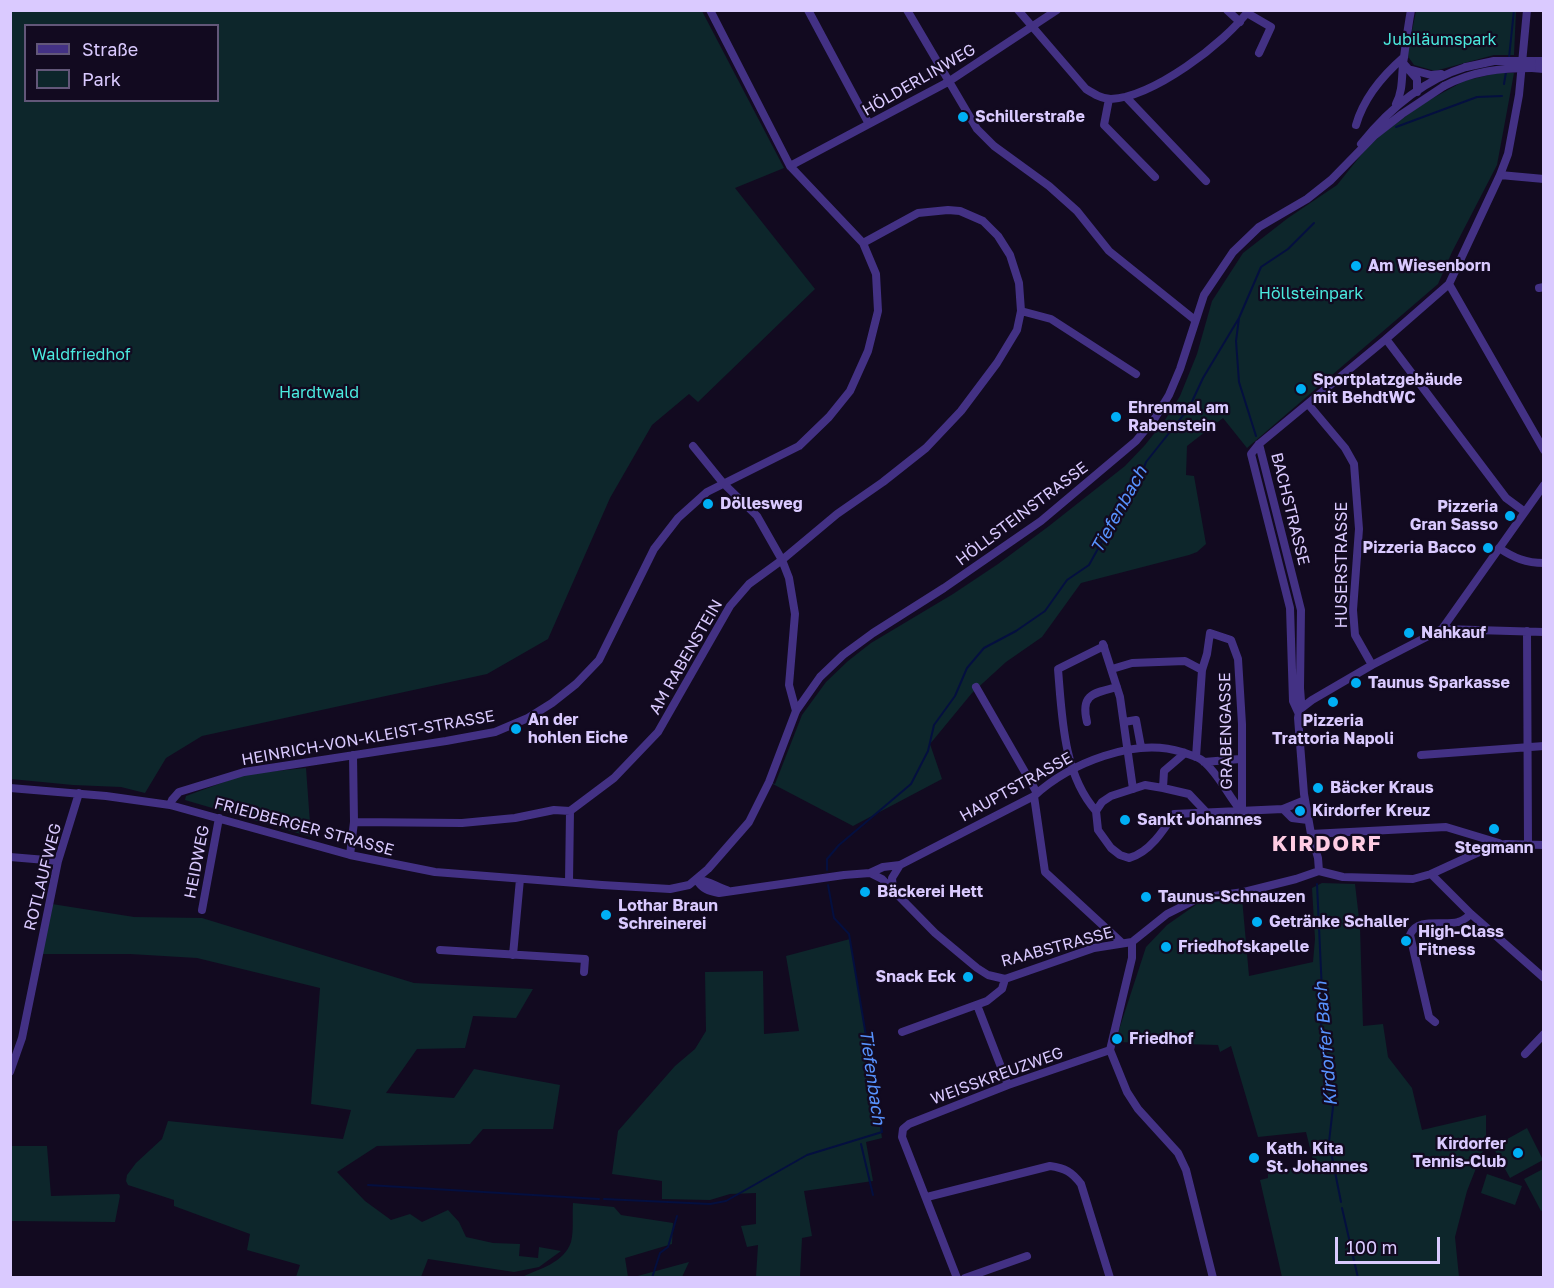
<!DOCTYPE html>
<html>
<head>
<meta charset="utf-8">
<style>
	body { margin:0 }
	#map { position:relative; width:1554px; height:1288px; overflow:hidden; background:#120a20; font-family:"Golos Text",sans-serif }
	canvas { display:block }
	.frame { position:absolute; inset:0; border:12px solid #dacaff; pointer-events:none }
	.legend { position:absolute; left:24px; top:24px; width:195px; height:78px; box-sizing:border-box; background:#120a20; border:2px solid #625779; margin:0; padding:8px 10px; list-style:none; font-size:18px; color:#dacaff }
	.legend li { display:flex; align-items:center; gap:12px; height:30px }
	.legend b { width:30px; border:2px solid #625779 }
	.scale { position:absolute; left:1335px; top:1237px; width:105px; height:27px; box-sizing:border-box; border:3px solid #dacaff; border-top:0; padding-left:8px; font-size:18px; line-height:21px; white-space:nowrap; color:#dacaff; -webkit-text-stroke:4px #120a20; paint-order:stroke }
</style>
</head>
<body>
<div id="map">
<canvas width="1554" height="1288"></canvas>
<div class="frame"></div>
<ul class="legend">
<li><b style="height:8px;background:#433184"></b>Straße</li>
<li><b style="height:16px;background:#0d262b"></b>Park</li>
</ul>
<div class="scale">100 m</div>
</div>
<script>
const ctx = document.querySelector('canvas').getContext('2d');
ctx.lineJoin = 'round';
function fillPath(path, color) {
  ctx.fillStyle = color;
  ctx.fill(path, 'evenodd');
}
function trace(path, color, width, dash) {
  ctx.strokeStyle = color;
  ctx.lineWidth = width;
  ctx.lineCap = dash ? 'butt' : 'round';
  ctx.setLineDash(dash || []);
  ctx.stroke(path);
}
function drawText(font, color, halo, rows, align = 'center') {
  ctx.font = font + ' "Golos Text",sans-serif';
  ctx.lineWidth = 4.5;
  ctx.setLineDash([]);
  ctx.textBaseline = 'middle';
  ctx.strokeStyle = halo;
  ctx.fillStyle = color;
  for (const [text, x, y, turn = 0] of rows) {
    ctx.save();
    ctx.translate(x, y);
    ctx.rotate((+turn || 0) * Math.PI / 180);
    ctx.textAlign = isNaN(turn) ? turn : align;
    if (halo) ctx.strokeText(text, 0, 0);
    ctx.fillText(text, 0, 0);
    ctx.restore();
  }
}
fillPath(new Path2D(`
	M 11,10 L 702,11 L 784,168 L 735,188 L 815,289 L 698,402 L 689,394 L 652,425 L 610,498 L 548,639 L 487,674 L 202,736 L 166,758 L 145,793 L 121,787 L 73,785 L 11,779 ZM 26,26 L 218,26 L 218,100 L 26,100 Z
	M 1416,11 L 1516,11 L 1514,55 L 1494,55 L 1435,71 L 1414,65 L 1407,55 Z
	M 1497,73 L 1514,73 L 1497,165 L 1452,252 L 1438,284 L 1247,448 L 1223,418 L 1187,446 L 1186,475 L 1194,476 L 1206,544 L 1197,552 L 1189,555 L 1081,583 L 1042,637 L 1006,662 L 972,693 L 930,744 L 942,779 L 853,826 L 769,782 L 775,784 L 802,715 L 826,682 L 848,661 L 871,643 L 953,594 L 998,564 L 1049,526 L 1125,466 L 1145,445 L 1165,420 L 1180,396 L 1197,354 L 1212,301 L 1243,253 L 1288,218 L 1337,185 L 1365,150 L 1382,134 L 1422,104 L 1464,81 Z
	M 306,768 L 311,837 L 185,800 L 186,796 L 246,774 Z
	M 1322,883 L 1355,884 L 1360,927 L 1363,1026 L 1383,1024 L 1388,1057 L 1412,1088 L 1422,1130 L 1486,1115 L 1486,1143 L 1467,1191 L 1455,1237 L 1459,1277 L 1282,1277 L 1260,1180 L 1268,1178 L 1268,1174 L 1314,1164 L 1306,1132 L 1258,1137 L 1231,1046 L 1220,1052 L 1218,1045 L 1115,1042 L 1146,947 L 1167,925 L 1197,904 L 1242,898 L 1249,976 L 1313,962 L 1315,939 L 1312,888 Z
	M 52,904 L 134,917 L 202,918 L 414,983 L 533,989 L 516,1018 L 473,1016 L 465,1048 L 417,1049 L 386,1093 L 454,1098 L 474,1069 L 560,1085 L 553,1129 L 483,1129 L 470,1144 L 377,1146 L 337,1172 L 365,1201 L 391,1220 L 410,1214 L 422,1222 L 448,1210 L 459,1222 L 466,1237 L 493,1243 L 520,1244 L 519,1256 L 538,1258 L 539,1247 L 561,1251 L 539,1267 L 514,1272 L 428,1259 L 421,1277 L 296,1277 L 300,1265 L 247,1250 L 250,1234 L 174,1206 L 174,1200 L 128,1185 L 126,1181 L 127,1175 L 136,1163 L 162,1139 L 168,1121 L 343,1139 L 351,1110 L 311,1104 L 320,988 L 197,958 L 130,954 L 41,954 Z
	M 850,939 L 882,1138 L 866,1142 L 873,1181 L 804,1191 L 812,1236 L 802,1238 L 800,1277 L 756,1277 L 758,1245 L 747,1247 L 741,1226 L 756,1224 L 756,1193 L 730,1194 L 710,1200 L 662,1199 L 662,1181 L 612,1174 L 618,1131 L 675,1066 L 695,1049 L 706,1031 L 705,972 L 763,971 L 764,1034 L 799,1031 L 786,956 Z
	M 1527,1128 L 1543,1160 L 1510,1178 L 1493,1147 Z
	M 11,1146 L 47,1146 L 51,1196 L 119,1194 L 120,1196 L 115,1222 L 11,1221 Z
	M 1543,1169 L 1543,1210 L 1541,1211 L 1524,1179 Z
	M 1487,1174 L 1522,1186 L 1515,1205 L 1481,1193 Z
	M 573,1203 L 614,1207 L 621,1215 L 673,1223 L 672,1244 L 625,1258 L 628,1277 L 522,1277 C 539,1269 564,1263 571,1242 C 574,1230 572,1215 573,1203 Z
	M 689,1262 L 682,1277 L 634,1277 Z`), '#0d262b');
trace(new Path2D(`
	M 1509,58 L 1514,10
	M 1504,84 L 1506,72
	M 1396,127 L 1477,97 L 1502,96
	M 1256,436 L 1239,382 L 1236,341 L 1239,318 L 1261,267 L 1288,249 L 1314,223
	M 827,870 L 827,859 L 839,845 L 911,784 L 928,751 L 934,725 L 955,696 L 967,668 L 984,648 L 1016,631 L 1045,611 L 1067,580 L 1089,565 L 1123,503 L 1141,476 L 1146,462 L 1189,408 L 1203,378 L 1239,318
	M 1317,884 L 1322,992 L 1321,1029 L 1331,1082 L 1333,1107 L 1329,1142 L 1341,1202
	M 861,1144 L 873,1195
	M 368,1185 L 599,1199
	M 604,1199 L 710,1204 L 726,1201 L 807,1155 L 882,1132 L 849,934 L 834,918 L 828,885
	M 1342,1208 L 1358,1278
	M 652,1278 L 660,1253 L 668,1247 L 677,1216`), '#040f3f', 2);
trace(new Path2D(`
	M 808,10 L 869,124
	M 907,10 L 977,129 L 994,146 L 1049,186 L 1077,211 L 1109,251 L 1195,320
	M 1018,10 L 1086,89 C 1094,94 1102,99 1111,99 C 1153,97 1224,44 1249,10
	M 1227,10 L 1240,22
	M 1247,13 L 1271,27 L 1259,53
	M 1532,61 L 1544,61
	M 1403,63 L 1417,79 L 1417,92
	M 1532,68 L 1544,69
	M 1412,70 L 1431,75 L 1441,74
	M 1126,97 L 1206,181
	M 1109,99 L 1104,125 L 1155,177
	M 1396,104 C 1404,89 1401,73 1404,57 C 1406,42 1408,26 1411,10
	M 1356,125 C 1364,97 1382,76 1404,57
	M 1361,144 C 1389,109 1423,80 1466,67
	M 790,166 L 948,82 L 1057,10
	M 1500,175 L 1544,179
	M 1449,284 L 1544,450
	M 1539,288 L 1544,287
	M 1021,311 L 1051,319 L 1136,374
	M 1386,339 L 1506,498 L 1525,512
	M 1308,404 L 1345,448 L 1354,464 L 1359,529 L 1353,610 L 1355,635 L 1372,665
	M 1259,444 L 1301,610 L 1300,688 L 1301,701 L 1298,718 L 1304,794 L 1311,834 L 1318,858 L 1319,871
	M 693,446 L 723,483 L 757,516 L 782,560 L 789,578 L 795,614 L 789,685 L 796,711
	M 1499,548 C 1514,558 1526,563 1544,563
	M 1442,629 L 1544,632
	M 1527,631 L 1528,845
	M 1103,644 L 1120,697 L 1133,789
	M 1112,669 L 1132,663 L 1185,661 L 1202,670
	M 976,687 L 1037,793
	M 1299,710 L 1312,700 L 1372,665 L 1442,629 L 1544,485
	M 1298,712 L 1293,701 L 1290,608 L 1251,454 L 1259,444 L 1386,339 L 1449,284 L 1500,175 L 1508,154 L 1519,95 L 1527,10
	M 1087,722 C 1080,694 1094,693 1117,687
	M 1124,722 L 1136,720 L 1141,747
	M 1421,755 L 1544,746
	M 1196,757 L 1202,670 L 1207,654 L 1210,633 L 1231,640 L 1238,659 L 1242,724 L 1242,812
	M 1204,762 L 1240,759
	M 10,788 L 106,796 L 170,805 L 350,855 L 435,872 L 602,885 L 670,889 L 689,885 L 708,869 L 749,822 L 769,782 L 796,711 L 820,677 L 843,655 L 873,633 L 944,588 L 1041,521 L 1136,441 L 1155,418 L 1169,395 L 1180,369 L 1204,295 L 1233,252 L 1259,227 L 1307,199 L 1331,180 L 1375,135 L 1402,114 L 1444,86
	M 1163,788 L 1164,771 L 1185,753
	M 1034,796 L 1045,872 L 1122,943
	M 170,805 L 172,800 L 179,792 L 244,772 L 446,741 L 495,732 L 528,718 L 552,703 L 576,684 L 599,660 L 654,549 L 678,518 L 707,492 L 799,446 L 829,417 L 850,391 L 868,351 L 878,311 L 876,274 L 863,243 L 790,166 L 710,10
	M 1283,809 L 1292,818 L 1308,820
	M 1096,811 C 1063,774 1062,716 1058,669 L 1104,646
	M 1206,812 L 1189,794 L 1163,788 L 1145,785 L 1111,796 L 1102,802 L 1096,811 L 1098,830 L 1111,848 L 1120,855 L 1129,858 C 1149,853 1164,830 1174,814 L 1283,809 L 1305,800
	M 354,822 L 462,823 L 515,818 L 554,810 L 570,811 L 614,778 L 658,732 L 730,606 L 749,584 L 782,560 L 837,514 L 883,482 L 926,448 L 961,411 L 997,363 L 1017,330 L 1021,311 L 1019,283 L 1010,255 L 998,236 L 983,221 L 960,211 L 948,210 L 918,213 L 863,243
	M 1311,834 L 1446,827 L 1499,843
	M 350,855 L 354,822 L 353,755
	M 10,857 L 58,861
	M 870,873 L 883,867 L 900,865 L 1034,796 C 1070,763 1135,737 1182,752 C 1189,755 1197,756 1203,761 C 1219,774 1228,796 1242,812
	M 1431,874 L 1471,914 L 1544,978
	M 697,880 C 702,889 709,891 719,893 L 844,875 L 870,873 L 882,879 L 935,933 L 977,968 L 988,975 L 1005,979 L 1094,948 L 1132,942
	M 697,880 C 709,880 716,887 727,890
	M 569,882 L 570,811
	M 893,890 L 892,878 L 900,865
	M 202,910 L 219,818
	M 1132,942 L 1167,914 L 1199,898 L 1244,892 L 1296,879 L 1319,871 L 1343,877 L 1413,879 L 1431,874 L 1490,847 L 1506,844 L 1544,845
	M 1132,942 L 1132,958 L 1110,1050 L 1127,1092 L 1138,1109 L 1178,1153 L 1186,1170 L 1213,1278
	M 440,950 L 585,959 L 584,972
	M 513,955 L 520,879
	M 977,1005 L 1008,1085
	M 1435,1022 L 1429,1017 L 1410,935 C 1417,917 1443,926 1458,922 C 1463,921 1466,918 1471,914
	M 902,1032 L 987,1001 L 1002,989 L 1005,979
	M 1525,1054 L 1544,1034
	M 10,1072 L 22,1038 L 58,861 L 79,793
	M 927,1197 L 1050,1166 C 1065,1168 1072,1172 1081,1184 L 1110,1278
	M 957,1278 L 902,1137 L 903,1129 L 909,1124 L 1008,1085 L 1110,1050
	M 965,1278 L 1027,1256`), '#433184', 8);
trace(new Path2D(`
	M 1466,67 L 1494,61 L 1532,61
	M 1444,86 C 1473,71 1500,68 1532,68`), '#433184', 8);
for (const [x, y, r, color] of [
	[963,117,6,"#00aff5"],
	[1356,266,6,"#00aff5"],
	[1301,389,6,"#00aff5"],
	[1116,417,6,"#00aff5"],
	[708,504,6,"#00aff5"],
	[1510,516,6,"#00aff5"],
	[1488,548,6,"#00aff5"],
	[1409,633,6,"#00aff5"],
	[1356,683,6,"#00aff5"],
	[1333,702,6,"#00aff5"],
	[516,729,6,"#00aff5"],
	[1318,788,6,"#00aff5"],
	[1300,811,6,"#00aff5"],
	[1125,820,6,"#00aff5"],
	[1494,829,6,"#00aff5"],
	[865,892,6,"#00aff5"],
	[1146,897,6,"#00aff5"],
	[606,915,6,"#00aff5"],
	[1257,922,6,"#00aff5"],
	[1406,941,6,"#00aff5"],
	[1166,947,6,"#00aff5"],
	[968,977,6,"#00aff5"],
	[1117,1039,6,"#00aff5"],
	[1518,1153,6,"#00aff5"],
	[1254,1158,6,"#00aff5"]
]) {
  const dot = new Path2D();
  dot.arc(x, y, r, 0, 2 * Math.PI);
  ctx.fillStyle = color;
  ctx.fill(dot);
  trace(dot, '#120a20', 2);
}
drawText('16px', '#4beadf', '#120a20', [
	["Jubiläumspark",1440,40],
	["Höllsteinpark",1311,294],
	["Waldfriedhof",81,355],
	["Hardtwald",319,393]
]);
drawText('16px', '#dacaff', '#120a20', [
	["HÖLDERLINWEG",919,80,-30],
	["BACHSTRASSE",1290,509,76],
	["HÖLLSTEINSTRASSE",1022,514,-37],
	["HUSERSTRASSE",1342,565,-90],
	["AM RABENSTEIN",686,657,-60],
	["GRABENGASSE",1226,731,-91],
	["HEINRICH-VON-KLEIST-STRASSE",368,738,-10],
	["HAUPTSTRASSE",1016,787,-29],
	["FRIEDBERGER STRASSE",304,827,15],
	["HEIDWEG",197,862,-79],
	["ROTLAUFWEG",43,877,-76],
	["RAABSTRASSE",1057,947,-15],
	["WEISSKREUZWEG",997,1076,-20]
]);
drawText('bold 16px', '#dacaff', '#120a20', [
	["Schillerstraße",975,117],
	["Am Wiesenborn",1368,266],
	["Sportplatzgebäude",1313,380],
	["mit BehdtWC",1313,398],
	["Ehrenmal am",1128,408],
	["Rabenstein",1128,426],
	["Döllesweg",720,504],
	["Pizzeria",1498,507,"right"],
	["Gran Sasso",1498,525,"right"],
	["Pizzeria Bacco",1476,548,"right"],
	["Nahkauf",1421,633],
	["Taunus Sparkasse",1368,683],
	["An der",528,720],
	["hohlen Eiche",528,738],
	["Pizzeria",1333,721,"center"],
	["Trattoria Napoli",1333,739,"center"],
	["Bäcker Kraus",1330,788],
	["Kirdorfer Kreuz",1312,811],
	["Sankt Johannes",1137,820],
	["Stegmann",1494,848,"center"],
	["Bäckerei Hett",877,892],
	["Taunus-Schnauzen",1158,897],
	["Lothar Braun",618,906],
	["Schreinerei",618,924],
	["Getränke Schaller",1269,922],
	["High-Class",1418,932],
	["Fitness",1418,950],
	["Friedhofskapelle",1178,947],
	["Snack Eck",956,977,"right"],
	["Friedhof",1129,1039],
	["Kirdorfer",1506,1144,"right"],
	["Tennis-Club",1506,1162,"right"],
	["Kath. Kita",1266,1149],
	["St. Johannes",1266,1167]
], 'left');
drawText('italic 18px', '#5893ff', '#120a20', [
	["Tiefenbach",1119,510,-61],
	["Kirdorfer Bach",1326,1044,-95],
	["Tiefenbach",872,1077,82]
]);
ctx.letterSpacing = '1.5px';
drawText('bold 22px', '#ffcce3', '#120a20', [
	["KIRDORF",1327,844]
]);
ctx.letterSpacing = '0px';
</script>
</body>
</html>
